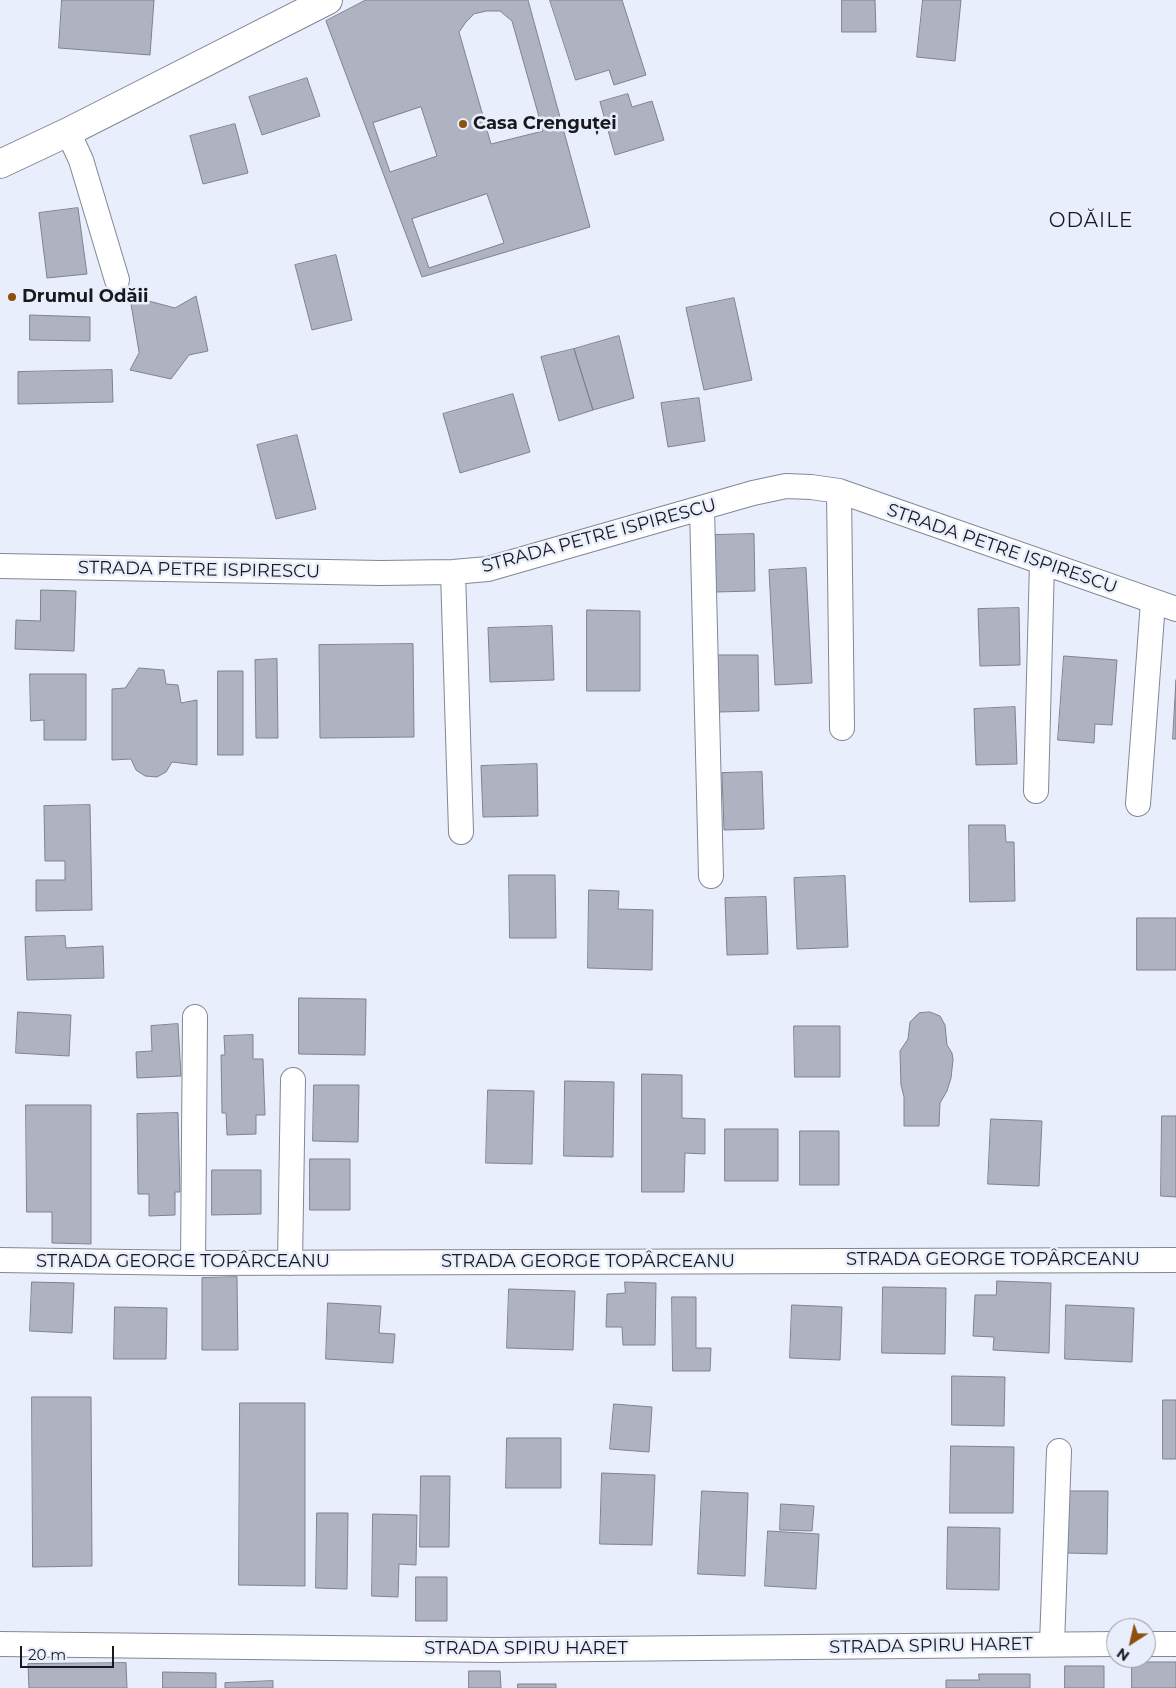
<!DOCTYPE html>
<html>
<head>
<meta charset="utf-8">
<style>
	body { margin:0 }
	#map { position:relative; width:1176px; height:1688px; overflow:hidden; background:#e9eefc; font-family:Montserrat,sans-serif }
	canvas { display:block }
	.north { position:absolute; left:1106px; top:1618px; width:50px; height:50px; box-sizing:border-box; background:#e9eefc; border:1px solid #9599a3; border-radius:50%; rotate:215deg; font-size:14px; font-weight:700; line-height:20px; text-align:center; color:#17191e }
	.north::after { content:''; display:block; margin:auto; width:18px; height:22px; background:#8c500f; clip-path:polygon(50% 0,100% 100%,50% 72%,0 100%) }
	.scale { position:absolute; left:20px; top:1646px; width:94px; height:22px; box-sizing:border-box; border:2px solid #17191e; border-top:0; padding-left:6px; font-size:15px; line-height:18px; white-space:nowrap; color:#17191e; -webkit-text-stroke:4px #e9eefc; paint-order:stroke }
</style>
</head>
<body>
<div id="map">
<canvas width="1176" height="1688"></canvas>
<div class="north">N</div>
<div class="scale">20 m</div>
</div>
<script>
const ctx = document.querySelector('canvas').getContext('2d');
ctx.lineJoin = 'round';
function fillPath(path, color) {
  ctx.fillStyle = color;
  ctx.fill(path, 'evenodd');
}
function trace(path, color, width, dash) {
  ctx.strokeStyle = color;
  ctx.lineWidth = width;
  ctx.lineCap = dash ? 'butt' : 'round';
  ctx.setLineDash(dash || []);
  ctx.stroke(path);
}
function drawText(font, color, halo, rows, align = 'center') {
  ctx.font = font + ' Montserrat,sans-serif';
  ctx.lineWidth = 5;
  ctx.setLineDash([]);
  ctx.textBaseline = 'middle';
  ctx.strokeStyle = halo;
  ctx.fillStyle = color;
  for (const [text, x, y, turn = 0] of rows) {
    ctx.save();
    ctx.translate(x, y);
    ctx.rotate((+turn || 0) * Math.PI / 180);
    ctx.textAlign = isNaN(turn) ? turn : align;
    if (halo) ctx.strokeText(text, 0, 0);
    ctx.fillText(text, 0, 0);
    ctx.restore();
  }
}
const building = new Path2D(`
	M 62,0 L 154,0 L 150,55 L 59,48 Z
	M 366,0 L 528,0 L 590,227 L 422,277 L 326,21 Z
	M 550,0 L 622,0 L 646,75 L 614,85 L 609,70 L 576,80 Z
	M 842,0 L 875,0 L 876,32 L 842,32 Z
	M 923,0 L 961,0 L 955,61 L 917,57 Z
	M 487,11 L 500,11 L 512,21 L 543,131 L 491,144 L 459,32 L 466,22 L 474,14 Z
	M 307,78 L 320,116 L 262,135 L 249,97 Z
	M 628,94 L 632,107 L 652,101 L 664,140 L 615,155 L 600,102 Z
	M 421,107 L 437,156 L 390,172 L 373,123 Z
	M 235,124 L 248,173 L 203,184 L 190,136 Z
	M 487,194 L 504,243 L 429,268 L 412,219 Z
	M 78,208 L 87,274 L 47,278 L 39,213 Z
	M 336,255 L 352,320 L 312,330 L 295,265 Z
	M 130,296 L 175,308 L 196,296 L 208,351 L 189,355 L 171,379 L 130,370 L 139,353 Z
	M 734,298 L 752,380 L 704,390 L 686,308 Z
	M 30,315 L 90,317 L 90,341 L 30,340 Z
	M 619,336 L 634,398 L 593,410 L 574,349 Z
	M 574,349 L 593,410 L 559,421 L 541,357 Z
	M 112,370 L 113,402 L 18,404 L 18,372 Z
	M 513,394 L 530,452 L 460,473 L 443,414 Z
	M 699,398 L 705,441 L 668,447 L 661,403 Z
	M 297,435 L 316,509 L 276,519 L 257,445 Z
	M 754,534 L 755,591 L 715,592 L 713,535 Z
	M 806,568 L 812,683 L 775,685 L 769,570 Z
	M 41,590 L 76,591 L 74,651 L 15,649 L 16,620 L 40,621 Z
	M 1019,608 L 1020,665 L 980,666 L 978,609 Z
	M 587,610 L 640,611 L 640,691 L 587,691 Z
	M 552,626 L 554,680 L 490,682 L 488,628 Z
	M 413,644 L 414,737 L 320,738 L 319,645 Z
	M 717,655 L 758,655 L 759,711 L 719,712 Z
	M 1064,656 L 1117,660 L 1112,725 L 1095,724 L 1094,743 L 1058,740 Z
	M 277,659 L 278,738 L 256,738 L 255,660 Z
	M 139,668 L 164,670 L 166,684 L 178,685 L 181,703 L 197,700 L 197,765 L 172,762 L 166,772 L 157,777 L 145,776 L 136,770 L 131,759 L 112,760 L 112,689 L 125,688 Z
	M 218,671 L 243,671 L 243,755 L 218,755 Z
	M 30,674 L 86,674 L 86,740 L 44,740 L 44,720 L 31,721 Z
	M 1176,680 L 1176,739 L 1173,739 Z
	M 1015,707 L 1017,764 L 976,765 L 974,709 Z
	M 537,764 L 538,816 L 483,817 L 481,766 Z
	M 762,772 L 764,829 L 724,830 L 722,773 Z
	M 90,805 L 92,910 L 36,911 L 36,880 L 65,880 L 65,861 L 45,861 L 44,806 Z
	M 969,825 L 1005,825 L 1006,842 L 1014,842 L 1015,901 L 970,902 Z
	M 509,875 L 555,875 L 556,938 L 510,938 Z
	M 845,876 L 848,947 L 797,949 L 794,878 Z
	M 589,890 L 619,891 L 618,909 L 653,910 L 652,970 L 588,968 Z
	M 766,897 L 768,954 L 727,955 L 725,898 Z
	M 1137,918 L 1176,918 L 1176,970 L 1137,970 Z
	M 65,936 L 66,948 L 103,946 L 104,978 L 27,980 L 25,937 Z
	M 299,998 L 366,999 L 365,1055 L 299,1054 Z
	M 18,1012 L 71,1015 L 69,1056 L 16,1053 Z
	M 930,1012 L 940,1016 L 945,1025 L 947,1045 L 952,1053 L 953,1060 L 951,1078 L 947,1091 L 940,1103 L 939,1126 L 904,1126 L 904,1097 L 901,1085 L 900,1051 L 908,1039 L 910,1022 L 919,1013 Z
	M 178,1024 L 181,1076 L 137,1078 L 136,1052 L 152,1051 L 151,1026 Z
	M 794,1026 L 840,1026 L 840,1077 L 795,1077 Z
	M 253,1035 L 253,1059 L 263,1059 L 265,1115 L 256,1115 L 256,1134 L 227,1135 L 226,1113 L 222,1113 L 221,1055 L 225,1055 L 224,1036 Z
	M 642,1074 L 682,1075 L 682,1118 L 705,1119 L 705,1154 L 685,1153 L 684,1192 L 642,1192 Z
	M 565,1081 L 614,1082 L 613,1157 L 564,1156 Z
	M 314,1085 L 359,1085 L 358,1142 L 313,1141 Z
	M 488,1090 L 534,1091 L 532,1164 L 486,1163 Z
	M 26,1105 L 91,1105 L 91,1244 L 52,1243 L 52,1212 L 27,1212 Z
	M 178,1113 L 180,1192 L 175,1192 L 175,1215 L 149,1216 L 149,1194 L 138,1194 L 137,1114 Z
	M 1162,1116 L 1176,1116 L 1176,1197 L 1161,1196 Z
	M 991,1119 L 1042,1121 L 1039,1186 L 988,1184 Z
	M 725,1129 L 778,1129 L 778,1181 L 725,1181 Z
	M 800,1131 L 839,1131 L 839,1185 L 800,1185 Z
	M 310,1159 L 350,1159 L 350,1210 L 310,1210 Z
	M 212,1170 L 261,1170 L 261,1214 L 212,1215 Z
	M 237,1277 L 238,1350 L 202,1350 L 202,1278 Z
	M 997,1281 L 1051,1283 L 1049,1353 L 993,1350 L 994,1337 L 973,1336 L 975,1295 L 996,1295 Z
	M 32,1282 L 74,1283 L 72,1333 L 30,1331 Z
	M 625,1282 L 656,1283 L 655,1345 L 623,1345 L 622,1327 L 606,1327 L 607,1294 L 625,1293 Z
	M 883,1287 L 946,1288 L 945,1354 L 882,1353 Z
	M 509,1289 L 575,1291 L 573,1350 L 507,1348 Z
	M 672,1297 L 696,1297 L 696,1348 L 711,1348 L 710,1371 L 673,1371 Z
	M 328,1303 L 381,1306 L 379,1333 L 395,1334 L 393,1363 L 326,1359 Z
	M 792,1305 L 842,1307 L 840,1360 L 790,1358 Z
	M 1066,1305 L 1134,1308 L 1132,1362 L 1065,1359 Z
	M 115,1307 L 167,1308 L 166,1359 L 114,1359 Z
	M 952,1376 L 1005,1377 L 1004,1426 L 952,1425 Z
	M 32,1397 L 91,1397 L 92,1566 L 33,1567 Z
	M 1163,1400 L 1176,1400 L 1176,1459 L 1163,1459 Z
	M 240,1403 L 305,1403 L 305,1586 L 239,1585 Z
	M 614,1404 L 652,1407 L 649,1452 L 610,1449 Z
	M 507,1438 L 561,1438 L 561,1488 L 506,1488 Z
	M 951,1446 L 1014,1447 L 1013,1513 L 950,1513 Z
	M 602,1473 L 655,1475 L 652,1545 L 600,1544 Z
	M 421,1476 L 450,1476 L 449,1547 L 420,1547 Z
	M 702,1491 L 748,1493 L 745,1576 L 698,1574 Z
	M 1068,1491 L 1108,1491 L 1107,1554 L 1067,1553 Z
	M 781,1504 L 814,1506 L 812,1531 L 780,1530 Z
	M 317,1513 L 348,1513 L 347,1589 L 316,1588 Z
	M 373,1514 L 417,1515 L 416,1565 L 399,1564 L 398,1597 L 372,1596 Z
	M 948,1527 L 1000,1528 L 999,1590 L 947,1589 Z
	M 768,1531 L 819,1534 L 816,1589 L 765,1586 Z
	M 416,1577 L 447,1577 L 447,1621 L 416,1621 Z
	M 1132,1662 L 1176,1662 L 1176,1688 L 1132,1688 Z
	M 126,1663 L 127,1688 L 29,1688 L 28,1664 Z
	M 1065,1666 L 1104,1666 L 1104,1688 L 1065,1688 Z
	M 469,1671 L 500,1671 L 501,1688 L 469,1688 Z
	M 163,1672 L 216,1673 L 216,1688 L 163,1688 Z
	M 979,1674 L 1030,1674 L 1030,1688 L 946,1688 L 946,1680 L 979,1680 Z
	M 273,1681 L 273,1688 L 225,1688 L 225,1683 Z
	M 518,1684 L 556,1684 L 556,1688 L 518,1688 Z`);
fillPath(building, '#afb3c1');
trace(building, '#7e838f', 1);
const minor = new Path2D(`
	M 68,132 L 81,160 L 117,280
	M 839,491 L 842,728
	M 702,508 L 711,876
	M 0,566 L 381,573 L 453,572 L 488,569 L 753,493 L 786,486 L 811,487 L 839,491 L 1176,609
	M 453,572 L 461,832
	M 1036,791 L 1042,563
	M 1138,804 L 1153,602
	M 0,1260 L 193,1263 L 1176,1260
	M 193,1263 L 195,1017
	M 290,1263 L 293,1080
	M 0,1644 L 496,1650 L 1116,1644
	M 1052,1644 L 1059,1451
	M 1146,1644 L 1176,1644`);
const tertiary = new Path2D(`
	M 0,164 L 68,132 L 328,0`);
trace(minor, '#838794', 26);
trace(tertiary, '#838794', 30);
trace(minor, '#fff', 24);
trace(tertiary, '#fff', 28);
for (const [x, y, r, color] of [
	[463,124,5,"#8c500f"],
	[12,297,5,"#8c500f"]
]) {
  const dot = new Path2D();
  dot.arc(x, y, r, 0, 2 * Math.PI);
  ctx.fillStyle = color;
  ctx.fill(dot);
  trace(dot, '#e9eefc', 2);
}
drawText('bold 18px', '#17191e', '#e9eefc', [
	["Casa Crenguței",473,124],
	["Drumul Odăii",22,297]
], 'left');
drawText('18px', '#17191e', '#e9eefc', [
	["STRADA PETRE ISPIRESCU",599,536,-15],
	["STRADA PETRE ISPIRESCU",1002,549,19],
	["STRADA PETRE ISPIRESCU",199,570,1],
	["STRADA GEORGE TOPÂRCEANU",993,1260],
	["STRADA GEORGE TOPÂRCEANU",183,1262],
	["STRADA GEORGE TOPÂRCEANU",588,1262],
	["STRADA SPIRU HARET",931,1646,-1],
	["STRADA SPIRU HARET",526,1649]
]);
ctx.letterSpacing = '1px';
drawText('20px', '#17191e', '#e9eefc', [
	["ODĂILE",1091,221]
]);
ctx.letterSpacing = '0px';
</script>
</body>
</html>
